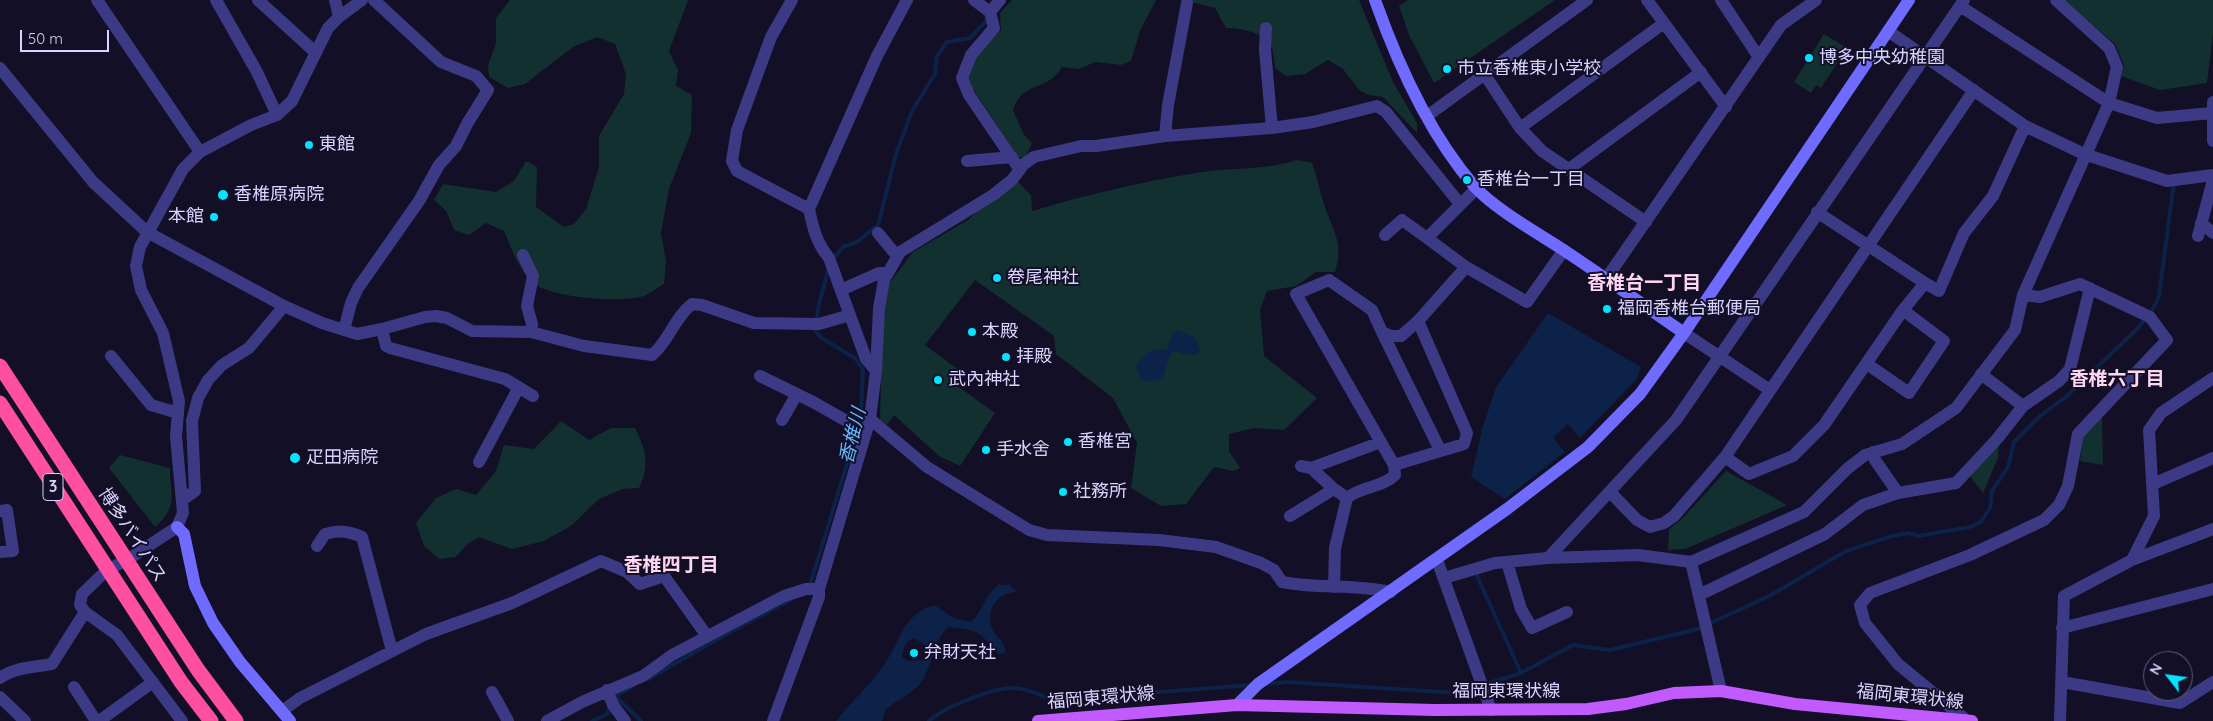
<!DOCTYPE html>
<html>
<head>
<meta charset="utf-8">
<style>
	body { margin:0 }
	#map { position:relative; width:2213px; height:721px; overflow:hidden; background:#130f26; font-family:Quicksand,sans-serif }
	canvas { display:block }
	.north { position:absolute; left:2143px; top:651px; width:50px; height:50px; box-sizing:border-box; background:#130f26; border:1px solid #625e7d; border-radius:50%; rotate:300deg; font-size:14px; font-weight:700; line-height:20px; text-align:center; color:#d9d4ff }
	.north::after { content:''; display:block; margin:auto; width:18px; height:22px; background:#00e5ff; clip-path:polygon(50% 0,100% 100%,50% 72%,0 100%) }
	.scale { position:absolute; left:20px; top:30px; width:89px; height:22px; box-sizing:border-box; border:2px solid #d9d4ff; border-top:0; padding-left:6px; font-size:15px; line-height:18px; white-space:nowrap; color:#d9d4ff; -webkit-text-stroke:4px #130f26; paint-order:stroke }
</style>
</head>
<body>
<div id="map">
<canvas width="2213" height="721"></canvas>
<div class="north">N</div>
<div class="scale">50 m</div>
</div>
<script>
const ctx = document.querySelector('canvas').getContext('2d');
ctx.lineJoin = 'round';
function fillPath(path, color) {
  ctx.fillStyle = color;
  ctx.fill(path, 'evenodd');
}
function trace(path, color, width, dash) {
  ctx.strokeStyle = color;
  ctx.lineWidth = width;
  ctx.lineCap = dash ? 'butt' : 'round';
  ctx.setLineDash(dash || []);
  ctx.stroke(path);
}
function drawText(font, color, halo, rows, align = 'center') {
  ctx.font = font + ' Quicksand,"Noto Sans JP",sans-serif';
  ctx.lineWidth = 4;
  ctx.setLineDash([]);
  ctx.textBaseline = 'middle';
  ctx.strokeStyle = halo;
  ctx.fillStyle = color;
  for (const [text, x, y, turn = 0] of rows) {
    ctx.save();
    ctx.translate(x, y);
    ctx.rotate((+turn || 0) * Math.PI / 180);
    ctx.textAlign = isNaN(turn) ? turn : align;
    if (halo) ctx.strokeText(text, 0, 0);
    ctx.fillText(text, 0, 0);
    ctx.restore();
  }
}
fillPath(new Path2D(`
	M 510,0 L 688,0 L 669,51 L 678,70 L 676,86 L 692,95 L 691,133 L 669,189 L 661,233 L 666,261 L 664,284 C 658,287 651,293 644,296 C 622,303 558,298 538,286 C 521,276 511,248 504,231 L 486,223 L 469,235 L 454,230 L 446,211 L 434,200 L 443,184 L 496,192 L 514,181 L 526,161 L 537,167 L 536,207 L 564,227 L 574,224 L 586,209 L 599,167 L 599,136 L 624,94 L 626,74 L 615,44 L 597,37 L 573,47 L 525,84 L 508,88 L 489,77 L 488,65 L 496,43 L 496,18 Z
	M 1012,0 L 1156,0 L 1140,31 L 1131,61 L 1121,65 L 1095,62 L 1079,69 L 1062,67 C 1047,93 1024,79 1013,110 L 1024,135 L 1032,143 L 1026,156 L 1019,158 L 967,80 L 974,57 L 1001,30 L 1000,13 Z
	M 1183,0 L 1359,0 L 1393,82 L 1417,123 L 1417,133 L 1383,97 L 1369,95 L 1359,90 L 1343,69 L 1328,60 L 1305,74 L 1286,76 L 1275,68 C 1274,59 1274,47 1267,41 C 1257,31 1239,28 1226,28 L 1215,8 Z
	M 1408,0 L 1555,0 L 1434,83 L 1409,35 L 1399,6 Z
	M 2064,0 L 2213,0 L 2213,34 L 2207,83 L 2160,90 L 2121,76 L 2124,65 L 2115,44 Z
	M 1824,34 L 1847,48 L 1821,88 L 1816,85 L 1811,93 L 1794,82 Z
	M 1297,160 L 1312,163 C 1317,176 1319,188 1323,201 C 1331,229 1345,241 1335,272 L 1316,272 L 1296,286 L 1267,291 L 1260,310 L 1264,356 L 1317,398 L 1284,430 L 1254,428 L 1229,434 L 1229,451 L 1240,468 L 1233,471 L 1214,467 L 1186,504 L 1161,506 L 1131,488 L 1137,443 L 1113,398 L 1056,354 L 1054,336 L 975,280 L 925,345 L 964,374 L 956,385 L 995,413 L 960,466 L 939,456 L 894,415 L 887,425 L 880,420 L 883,307 L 888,285 L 913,252 L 968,220 L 985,203 L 1018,182 L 1031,195 L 1032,211 C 1086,195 1140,182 1196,173 C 1230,167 1263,171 1297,160 Z
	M 2102,417 L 2103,465 L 2080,461 L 2083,436 Z
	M 561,421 L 589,440 L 611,428 L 635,428 C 646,449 650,466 639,488 L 623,489 L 599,499 L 571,526 L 544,541 L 512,549 L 479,537 L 467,544 L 456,557 L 439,559 L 424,546 L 416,523 L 436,498 L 456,489 L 476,495 L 496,471 L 504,445 L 534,449 Z
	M 1999,441 L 1998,458 L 1983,493 L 1970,476 Z
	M 120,455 L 170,468 C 170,496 179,506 155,527 L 109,468 Z
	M 1726,471 L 1787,505 L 1685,549 L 1668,550 L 1669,529 L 1681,520 Z`), '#12302f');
fillPath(new Path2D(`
	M 1548,313 L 1641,367 L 1637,379 L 1580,438 L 1568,424 L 1553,438 L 1565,452 L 1505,499 L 1471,477 L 1483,426 L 1496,387 Z
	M 1178,330 L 1196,338 L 1200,351 C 1192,360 1185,353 1174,351 C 1159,365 1174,388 1140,379 L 1136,366 C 1145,352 1152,349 1167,349 L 1172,333 Z
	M 998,585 L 1010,585 L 1017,592 C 998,592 984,610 993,630 C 999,640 1003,639 1006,653 L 999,654 C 978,631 980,630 948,627 C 933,642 933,666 920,684 C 912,694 895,701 885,710 L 882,721 L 836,721 C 850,703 868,687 882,668 C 900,644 901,614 935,605 L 953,618 L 971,622 C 983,610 985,595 998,585 ZM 914,638 L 925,645 L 927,653 L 923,660 L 908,661 L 902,657 C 904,648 905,641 914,638 Z`), '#0c2248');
trace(new Path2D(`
	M 833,259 L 843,247 L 857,242 L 878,225 L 896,154 L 912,111 L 935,74 L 937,56 L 947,42 L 970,38 L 988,19
	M 1477,576 L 1521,673
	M 810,585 L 857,431 L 861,413 L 863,370 L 856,359 L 820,337 L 815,330 L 819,304 L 829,267
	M 649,679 C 696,651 743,624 791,600
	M 1266,684 L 1287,682 L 1457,693 L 1521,673 L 1573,645 L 1610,650 L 1698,629 L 1771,595 L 1846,551 L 1892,536 L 1909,533 L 1918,536 L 1970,527 L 1981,522 L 1990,508 L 1992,491 L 2008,467 L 2014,442 L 2040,416 L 2067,396 L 2138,328 L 2153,309 L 2159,296 L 2174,182
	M 615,696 L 641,721
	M 613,700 L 615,696 L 632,687
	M 592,721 L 607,714 L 610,706
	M 929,721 C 944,707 991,689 1011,688 C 1024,687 1040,695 1052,700 L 1252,685`), '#0c2248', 4);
trace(new Path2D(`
	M 97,0 L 200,152
	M 216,0 L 257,72 L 277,115
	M 258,0 L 315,52
	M 335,0 L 339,17
	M 792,0 L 771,37 L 737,130 L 732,161 L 737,171 L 809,209 C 813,228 816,242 829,258 L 866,359 L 876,371
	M 974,0 L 990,12 L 994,28 L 971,55 L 962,78 L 969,95 L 1020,170
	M 1647,0 L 1726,107
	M 1721,0 L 1758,56
	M 1960,6 L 2109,103 L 2157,118 L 2212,113
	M 990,12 L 1000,0
	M 1266,28 L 1265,50 L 1272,128
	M 1888,31 L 2025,126 L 2084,154 L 2167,181 L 2213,175
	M 0,68 L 93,182 L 147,232 L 284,306 L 322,323 L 357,334 L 382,329 L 425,317 L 436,316 L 447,318 L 472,331 L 531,332 L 584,346 L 652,355 C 669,341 674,318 692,304 L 702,305 L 754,323 L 819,324 L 850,315
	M 1485,75 L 1520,128 L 1542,151 L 1646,222
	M 2213,102 L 2213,141
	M 1427,116 L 1587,0
	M 1520,128 L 1664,23
	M 1165,136 L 1168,105 L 1187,3
	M 967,161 L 1012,157
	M 1569,169 L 1701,72
	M 809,209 L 877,56 L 907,0
	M 1817,212 L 1925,283
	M 2201,223 L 2213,233
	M 878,233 L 897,256
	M 1385,235 L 1402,220 L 1427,238
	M 2198,236 L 2213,180
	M 523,255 L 533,276 L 527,306 L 532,324 L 531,332
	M 1466,267 L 1527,302 L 1564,250
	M 1606,279 L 1781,25 L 1816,0
	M 841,290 L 879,273 L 887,273
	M 382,329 L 386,346 L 390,348 L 505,379 L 533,396
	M 344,330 L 351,303 L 358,288 L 419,201 L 439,165 L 456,146 L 467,124 L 488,90 L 476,76 L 441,62 L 374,0
	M 1382,332 L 1440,450
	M 1684,333 L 1770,390
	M 111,356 L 151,405 L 178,413
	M 1867,364 L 1909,393 L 1944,341 L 1903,310
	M 1981,374 L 2023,406
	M 760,376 L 813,402 L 866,432
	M 870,419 L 927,467 L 1029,530 L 1047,535 L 1159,540 L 1216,547 L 1261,563 L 1274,570 L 1282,582 C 1318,589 1355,584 1391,592
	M 782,420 L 797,394
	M 1873,452 L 1875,460 L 1898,493
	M 1725,457 L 1749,474 L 1793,456 L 1824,425 L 1903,310 L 1925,283 L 1939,291 L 1964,233 L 1993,196 L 2025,126
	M 479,462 L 519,387
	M 1394,465 L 1464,444 L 1467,433 L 1418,321
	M 1301,466 L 1311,468 L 1334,489
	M 1311,468 L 1381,442
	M 2153,484 L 2213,458
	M 1610,492 L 1637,520 L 1650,527 L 1664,523 L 1674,516 L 1725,457 L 1974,90
	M 182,500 L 195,491 L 192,421 L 198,398 L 208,380 L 222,365 L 249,348 L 284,306
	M 0,511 L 7,510 L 13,551 L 0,552
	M 1290,516 L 1334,489 L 1347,498
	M 317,546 L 325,534 C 340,530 348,531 362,537 L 392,651
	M 1548,558 L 1676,420 L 1964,0
	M 1437,560 L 1491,710
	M 2132,560 L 2154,516 L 2149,430 L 2161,413 L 2213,378
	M 1507,562 L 1521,609 L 1532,628 L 1567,612
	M 1691,562 L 1721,691
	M 1444,578 L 1495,563 L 1548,558 L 1638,555 L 1691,562 L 1804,512 L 1847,469 L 1865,455 L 1902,444 L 1956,408 L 2015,330 L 2023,295 L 2109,103 L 2117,67 L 2109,48 L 2056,0
	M 1334,587 L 1335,548 L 1347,498 C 1361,486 1382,488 1395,475 L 1394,465 L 1296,294 L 1329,280 L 1372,310 L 1382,332 L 1391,336 L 1401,336 L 1418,321 L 1466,267 L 1427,238 L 1477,188
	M 1699,595 L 1825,534 L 1863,505 L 1898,493 L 1956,483 L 1997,439 L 2023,406 L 2059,381 L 2070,369 L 2090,288
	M 2062,628 L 2213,589
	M 0,678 C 15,667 35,667 52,664 L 85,612
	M 2062,682 L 2180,703 L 2213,682
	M 74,687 L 96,721
	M 607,690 L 613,705 L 625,721
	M 492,692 L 508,721
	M 0,697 L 25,721
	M 282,711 L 300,698 L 426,634 L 512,603 L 601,561 L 627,572 L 640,584 L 664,576 L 707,636
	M 1966,720 L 1898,664 L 1865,623 L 1860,605 L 1870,593 L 1970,555 L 2044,520 L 2059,505 L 2068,486 L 2078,434 L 2167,340 L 2150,317 L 2080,284 L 2040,297 L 2023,295
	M 99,721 L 153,682
	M 182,721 L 117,635 L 85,612 L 80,605 L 82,594 L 107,570 L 127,560 L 177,527 L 183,513 L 176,436 L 179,401 L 163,333 L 141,290 L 136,266 L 140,247 L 183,169 L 200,152 L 251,125 L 277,115 L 292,101 L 328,28 L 339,17 L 362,0
	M 547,721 L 582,702 L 643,676 L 672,655 L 784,596 L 806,589 L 819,589
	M 773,721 L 819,597 L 819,589 L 870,419 L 876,371 L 879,308 L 884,280 L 900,252 L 993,195 L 1012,180 L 1024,164 L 1034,157 L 1081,146 L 1096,146 L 1165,136 L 1272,128 L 1313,122 L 1377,106 L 1386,112 L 1460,204
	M 2060,721 L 2064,596 L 2132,560 L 2213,529`), '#3d3a85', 12);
trace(new Path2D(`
	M 1375,0 C 1398,65 1429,134 1475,187 C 1495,209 1536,232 1562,249 C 1603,276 1643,305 1684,333
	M 177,527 L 184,534 L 195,586 L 213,623 L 240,662 L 290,721
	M 1237,705 L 1258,684 L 1507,509 L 1588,447 L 1640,394 L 1684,333 L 1909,0`), '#6f6bff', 12);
trace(new Path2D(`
	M 1038,721 L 1237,705 L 1435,710 L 1588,709 L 1626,704 L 1674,693 L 1721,691 L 1795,704 L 1972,721`), '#c25bff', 12);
trace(new Path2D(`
	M 0,366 L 198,670 L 236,721
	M 0,403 L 181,682 L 211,721`), '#ff4fa3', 15);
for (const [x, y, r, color] of [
	[1809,58,5,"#00e5ff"],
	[1447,69,5,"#00e5ff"],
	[309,145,5,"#00e5ff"],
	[1467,180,5,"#00e5ff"],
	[223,195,6,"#00e5ff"],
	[214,217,5,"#00e5ff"],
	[997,278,5,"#00e5ff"],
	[1607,309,5,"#00e5ff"],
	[972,332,5,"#00e5ff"],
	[1006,357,5,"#00e5ff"],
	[938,380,5,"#00e5ff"],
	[1068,442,5,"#00e5ff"],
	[986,450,5,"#00e5ff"],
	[295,458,6,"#00e5ff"],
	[1063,492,5,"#00e5ff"],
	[914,653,5,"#00e5ff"]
]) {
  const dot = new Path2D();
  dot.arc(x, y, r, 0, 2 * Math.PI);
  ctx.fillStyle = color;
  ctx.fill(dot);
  trace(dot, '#130f26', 2);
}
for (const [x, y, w] of [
	[53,487,20]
]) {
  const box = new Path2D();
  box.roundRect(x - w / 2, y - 13.5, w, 27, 4);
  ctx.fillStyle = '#130f26';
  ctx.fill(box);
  trace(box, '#d9d4ff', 1);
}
drawText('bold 16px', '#d9d4ff', null, [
	["3",53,487]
]);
drawText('18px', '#d9d4ff', '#130f26', [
	["博多中央幼稚園",1819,58],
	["市立香椎東小学校",1457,69],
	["東館",319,145],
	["香椎台一丁目",1477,180],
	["香椎原病院",234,195],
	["本館",204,217,"right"],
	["卷尾神社",1007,278],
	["福岡香椎台郵便局",1617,309],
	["本殿",982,332],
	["拝殿",1016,357],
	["武內神社",948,380],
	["香椎宮",1078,442],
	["手水舍",996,450],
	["疋田病院",306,458],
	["社務所",1073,492],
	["弁財天社",924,653]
], 'left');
drawText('18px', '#d9d4ff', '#130f26', [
	["博多バイパス",132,535,57],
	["福岡東環状線",1506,692],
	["福岡東環状線",1910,697,6],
	["福岡東環状線",1101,698,-5]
]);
drawText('bold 19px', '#ffd6f0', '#130f26', [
	["香椎台一丁目",1644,283],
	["香椎六丁目",2117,379],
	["香椎四丁目",671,565]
]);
drawText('italic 19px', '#62b6ff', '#130f26', [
	["香椎川",853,436,-76]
]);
</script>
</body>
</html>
